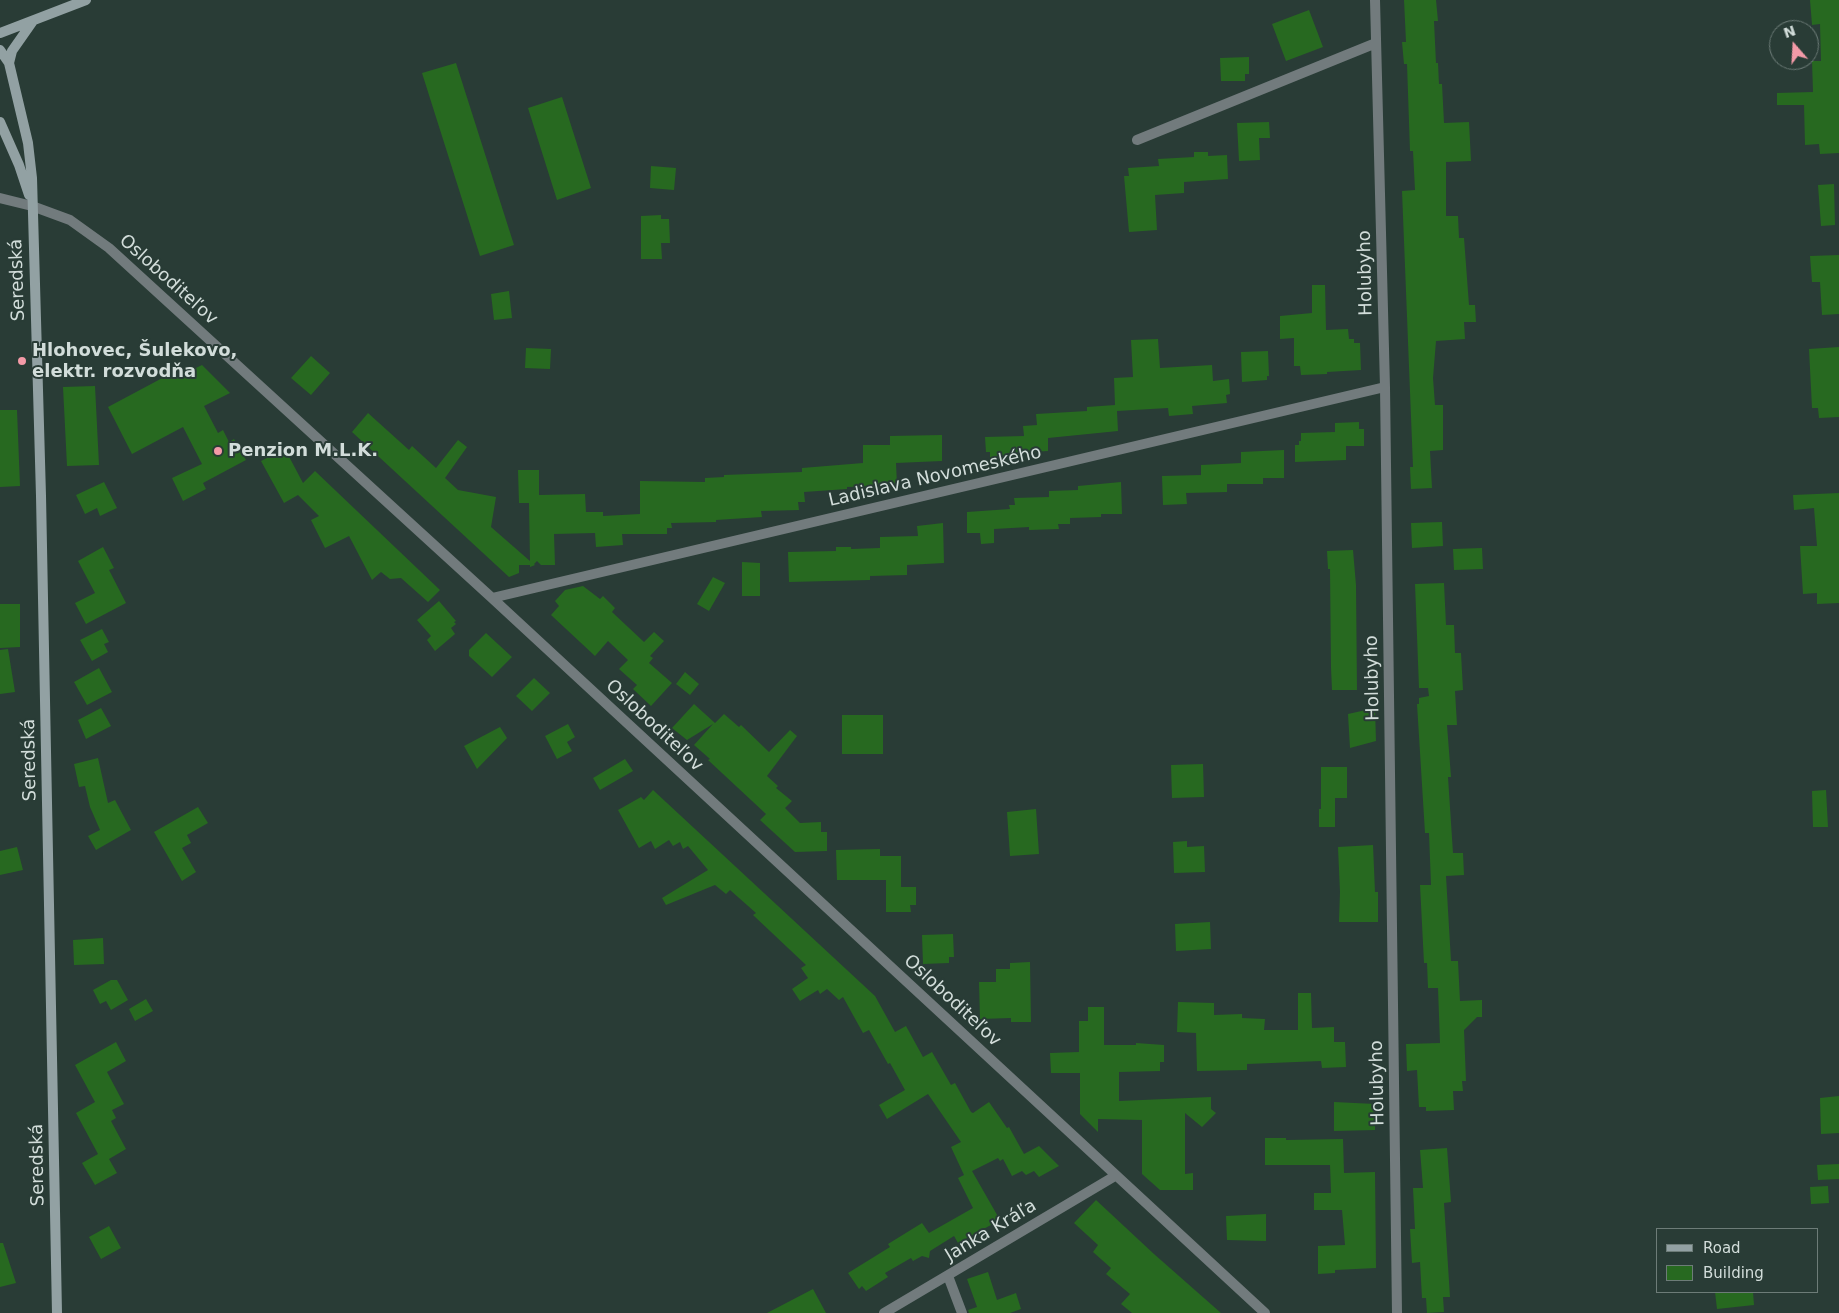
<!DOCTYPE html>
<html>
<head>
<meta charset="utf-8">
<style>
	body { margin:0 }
	#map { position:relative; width:1839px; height:1313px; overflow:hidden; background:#293c36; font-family:"DejaVu Sans",sans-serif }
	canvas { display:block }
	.legend { position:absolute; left:1656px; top:1228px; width:162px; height:65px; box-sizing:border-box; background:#293c36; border:1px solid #6d7c78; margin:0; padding:6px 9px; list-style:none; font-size:15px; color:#d2ddda }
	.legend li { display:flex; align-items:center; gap:10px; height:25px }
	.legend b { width:25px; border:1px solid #6d7c78 }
	.north { position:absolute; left:1769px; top:20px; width:50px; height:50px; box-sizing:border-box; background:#293c36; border:1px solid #6d7c78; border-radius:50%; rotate:341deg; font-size:14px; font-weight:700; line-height:20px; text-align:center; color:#d2ddda }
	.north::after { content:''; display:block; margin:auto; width:18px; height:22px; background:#f39aa7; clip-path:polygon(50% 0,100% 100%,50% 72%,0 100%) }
</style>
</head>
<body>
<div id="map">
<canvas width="1839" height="1313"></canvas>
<ul class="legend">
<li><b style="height:6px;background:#92a1a3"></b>Road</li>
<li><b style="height:14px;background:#276920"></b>Building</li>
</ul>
<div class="north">N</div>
</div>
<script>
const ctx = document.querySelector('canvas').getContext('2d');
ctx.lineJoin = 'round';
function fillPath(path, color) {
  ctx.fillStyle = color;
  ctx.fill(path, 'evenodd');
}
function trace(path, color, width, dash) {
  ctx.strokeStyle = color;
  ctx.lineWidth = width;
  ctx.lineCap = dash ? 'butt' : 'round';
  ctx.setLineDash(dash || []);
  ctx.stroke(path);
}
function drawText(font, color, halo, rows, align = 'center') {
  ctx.font = font + ' "DejaVu Sans",sans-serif';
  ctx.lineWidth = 4;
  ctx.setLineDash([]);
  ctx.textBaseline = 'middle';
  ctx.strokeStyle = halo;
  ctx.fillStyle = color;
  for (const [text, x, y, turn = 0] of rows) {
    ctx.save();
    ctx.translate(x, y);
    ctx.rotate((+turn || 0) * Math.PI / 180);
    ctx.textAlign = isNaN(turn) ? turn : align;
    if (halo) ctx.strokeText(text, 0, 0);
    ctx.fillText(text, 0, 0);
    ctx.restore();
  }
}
fillPath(new Path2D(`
	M 1404,0 L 1436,0 L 1438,21 L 1434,21 L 1436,63 L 1438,63 L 1439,84 L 1442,84 L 1444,123 L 1469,122 L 1471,161 L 1446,162 L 1446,216 L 1458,216 L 1459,238 L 1464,238 L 1469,305 L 1475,305 L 1476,322 L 1464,322 L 1465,339 L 1436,341 L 1433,378 L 1435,405 L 1443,405 L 1443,450 L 1430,451 L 1432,488 L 1411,489 L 1410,467 L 1413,467 L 1402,191 L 1415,190 L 1413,151 L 1410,151 L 1407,64 L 1404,64 L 1402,42 L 1406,42 Z
	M 1810,0 L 1839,0 L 1839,153 L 1820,154 L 1819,144 L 1805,145 L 1804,105 L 1777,105 L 1777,93 L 1813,92 L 1812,61 L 1821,61 L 1820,24 L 1812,25 Z
	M 1309,10 L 1323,47 L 1286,61 L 1272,24 Z
	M 1249,57 L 1249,74 L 1245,74 L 1245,81 L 1221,81 L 1220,58 Z
	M 456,63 L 514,245 L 480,256 L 422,73 Z
	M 562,97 L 591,188 L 557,200 L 528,108 Z
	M 1269,122 L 1270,138 L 1259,138 L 1260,160 L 1239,161 L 1237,123 Z
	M 1194,152 L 1208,152 L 1208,156 L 1227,155 L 1228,179 L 1184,182 L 1184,193 L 1155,195 L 1157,230 L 1129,232 L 1124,176 L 1129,176 L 1128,168 L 1159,166 L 1158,159 L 1194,157 Z
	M 651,166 L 676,168 L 674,190 L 650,188 Z
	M 1834,184 L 1835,225 L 1821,226 L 1818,185 Z
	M 661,215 L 661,219 L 669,219 L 670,243 L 661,243 L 662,259 L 641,259 L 641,216 Z
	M 1839,255 L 1839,314 L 1822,315 L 1820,282 L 1812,282 L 1810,256 Z
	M 1312,285 L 1325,285 L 1326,330 L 1348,329 L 1349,339 L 1354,339 L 1354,343 L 1360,343 L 1361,370 L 1327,372 L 1327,374 L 1301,375 L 1300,366 L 1294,366 L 1294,338 L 1280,339 L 1280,316 L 1312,313 Z
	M 509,291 L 512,318 L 494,320 L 491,294 Z
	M 1158,339 L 1160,368 L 1212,365 L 1213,381 L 1229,379 L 1230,394 L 1226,395 L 1227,403 L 1192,406 L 1193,414 L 1169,416 L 1168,408 L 1117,411 L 1118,431 L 1048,438 L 1048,451 L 1014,453 L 1014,459 L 990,460 L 990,452 L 986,452 L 985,437 L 1024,436 L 1023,426 L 1037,425 L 1036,414 L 1087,411 L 1087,407 L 1115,405 L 1114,378 L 1133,377 L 1131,340 Z
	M 1839,347 L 1839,417 L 1819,418 L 1818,408 L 1812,408 L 1809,349 Z
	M 526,348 L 551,349 L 550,369 L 525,368 Z
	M 1268,351 L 1269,376 L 1267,376 L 1267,380 L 1242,382 L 1241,352 Z
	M 311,356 L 330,373 L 311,395 L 291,378 Z
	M 202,365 L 230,393 L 204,406 L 218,433 L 223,430 L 229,442 L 234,439 L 246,460 L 203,483 L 206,489 L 183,501 L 172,478 L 202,464 L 183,427 L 132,454 L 108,407 L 183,367 L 186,373 Z
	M 95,386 L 99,465 L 67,466 L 63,387 Z
	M 0,410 L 17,410 L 20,486 L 0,487 Z
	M 368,413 L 409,450 L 412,446 L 436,468 L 458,440 L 467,447 L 445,478 L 458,490 L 496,497 L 491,527 L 530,561 L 529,503 L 519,503 L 518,470 L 539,470 L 539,495 L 585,494 L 586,512 L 603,512 L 603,516 L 640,514 L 640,481 L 705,482 L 705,478 L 724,477 L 724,475 L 802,472 L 802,468 L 863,463 L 863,445 L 890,445 L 890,436 L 942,435 L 942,461 L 896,463 L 897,485 L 847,487 L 847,489 L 804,492 L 805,502 L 798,502 L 799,510 L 761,511 L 762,517 L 716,520 L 716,522 L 671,523 L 672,528 L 667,528 L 667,534 L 622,534 L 623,545 L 596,547 L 595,533 L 554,534 L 555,565 L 541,565 L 537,561 L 534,564 L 535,565 L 530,567 L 530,565 L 519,565 L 519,573 L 509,577 L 352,432 Z
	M 1359,422 L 1359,429 L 1364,429 L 1364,446 L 1346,446 L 1346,460 L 1295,462 L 1295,445 L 1299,445 L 1299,441 L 1301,441 L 1301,433 L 1335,432 L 1335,423 Z
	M 285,449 L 303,483 L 315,471 L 440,590 L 428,602 L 401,578 L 390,579 L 381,572 L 372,580 L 349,536 L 325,548 L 311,520 L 319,516 L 298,495 L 284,503 L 261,461 Z
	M 1284,450 L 1284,478 L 1263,478 L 1263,484 L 1227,484 L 1227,492 L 1186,493 L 1187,504 L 1163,505 L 1162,476 L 1201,475 L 1201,465 L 1241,463 L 1241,452 Z
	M 104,482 L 117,508 L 100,516 L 97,508 L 85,514 L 76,495 Z
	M 1121,482 L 1122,514 L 1101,514 L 1101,517 L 1070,518 L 1070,524 L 1058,524 L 1059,529 L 1029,530 L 1029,527 L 994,529 L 994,543 L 981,544 L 980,533 L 967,533 L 967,512 L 1010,509 L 1009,505 L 1015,505 L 1014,498 L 1049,497 L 1049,491 L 1078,490 L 1078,486 Z
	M 1839,493 L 1839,603 L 1817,604 L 1817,593 L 1803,594 L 1800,546 L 1817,546 L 1814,508 L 1794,510 L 1793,495 Z
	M 1442,522 L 1443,546 L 1412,548 L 1411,523 Z
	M 943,523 L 944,563 L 907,565 L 907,575 L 870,576 L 870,580 L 789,582 L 788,552 L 836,551 L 836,547 L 851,547 L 851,549 L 880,548 L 880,537 L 918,536 L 917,526 Z
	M 103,547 L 114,568 L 109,570 L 126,603 L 86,624 L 75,603 L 95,593 L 78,561 Z
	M 1482,548 L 1483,569 L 1454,570 L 1453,549 Z
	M 1353,550 L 1356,585 L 1357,690 L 1332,690 L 1331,668 L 1330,569 L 1328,569 L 1327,551 Z
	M 742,562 L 760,563 L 760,596 L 742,596 Z
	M 713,577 L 725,583 L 709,611 L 697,604 Z
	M 1444,583 L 1446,625 L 1454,625 L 1455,653 L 1461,653 L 1463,690 L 1455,691 L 1457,725 L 1447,725 L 1451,777 L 1448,777 L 1453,853 L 1463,853 L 1464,875 L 1446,876 L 1451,961 L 1458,961 L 1460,1001 L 1482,1000 L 1482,1017 L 1477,1017 L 1464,1030 L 1466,1081 L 1462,1081 L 1463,1091 L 1453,1091 L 1454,1110 L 1426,1111 L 1426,1107 L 1419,1107 L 1417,1070 L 1407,1071 L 1406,1044 L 1440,1043 L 1438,988 L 1428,988 L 1427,963 L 1424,963 L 1420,885 L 1431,885 L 1429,833 L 1425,833 L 1417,704 L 1419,704 L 1419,698 L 1429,696 L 1428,688 L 1419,688 L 1415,584 Z
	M 583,586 L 600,599 L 603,596 L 615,608 L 612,612 L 644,642 L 654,632 L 664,641 L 650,656 L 653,658 L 649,663 L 672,683 L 651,706 L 633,689 L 637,685 L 619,669 L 628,660 L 608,641 L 595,656 L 551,615 L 559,606 L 555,601 L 565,590 Z
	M 439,601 L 456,621 L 454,622 L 456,624 L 451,628 L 455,634 L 435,651 L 427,640 L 431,636 L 417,620 Z
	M 0,604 L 20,604 L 20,647 L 0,648 Z
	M 102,629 L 109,642 L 104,644 L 108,652 L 92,661 L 80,640 Z
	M 486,633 L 512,657 L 492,677 L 469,656 L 469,650 Z
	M 8,649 L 15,692 L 0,694 L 0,650 Z
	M 99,668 L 112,692 L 87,705 L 74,682 Z
	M 685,672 L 699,684 L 690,695 L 676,684 Z
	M 534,678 L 550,693 L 532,711 L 516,696 Z
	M 694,704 L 715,723 L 724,714 L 739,727 L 741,725 L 769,752 L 790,730 L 797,736 L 767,776 L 778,786 L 776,788 L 792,801 L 785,808 L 800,823 L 821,822 L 821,832 L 827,832 L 827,851 L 795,852 L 760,820 L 766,814 L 708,760 L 710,759 L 694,745 L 713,724 L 687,740 L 672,728 Z
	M 101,708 L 111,726 L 86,739 L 78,720 Z
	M 1375,708 L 1376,741 L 1350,748 L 1348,714 Z
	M 842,715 L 883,715 L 883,754 L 842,754 Z
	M 568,724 L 575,737 L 567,742 L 572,751 L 557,759 L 545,736 Z
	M 500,727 L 507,738 L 477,769 L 464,746 Z
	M 98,758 L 108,803 L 115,800 L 131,830 L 96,850 L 88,836 L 100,830 L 90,807 L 85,786 L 79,787 L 74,764 Z
	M 625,759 L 633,771 L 600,790 L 593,778 Z
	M 1203,764 L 1204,797 L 1172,798 L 1171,765 Z
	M 1321,767 L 1347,767 L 1347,798 L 1335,798 L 1335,827 L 1319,827 L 1319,809 L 1321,809 Z
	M 653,790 L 875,996 L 895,1032 L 906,1026 L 923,1057 L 932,1052 L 951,1085 L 955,1083 L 971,1112 L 973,1113 L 989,1102 L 1007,1128 L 1009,1127 L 1024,1154 L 1039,1146 L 1059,1166 L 1039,1177 L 1034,1171 L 1026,1175 L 1022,1171 L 1012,1176 L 1003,1159 L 1000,1161 L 998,1158 L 972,1171 L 1000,1220 L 958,1243 L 954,1236 L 930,1251 L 929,1258 L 922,1256 L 913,1261 L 911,1258 L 885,1273 L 888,1277 L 866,1291 L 862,1286 L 859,1289 L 848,1273 L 890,1247 L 888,1244 L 922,1223 L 929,1233 L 973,1208 L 958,1178 L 964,1175 L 951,1147 L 961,1142 L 928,1094 L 887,1119 L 879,1105 L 905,1090 L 890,1063 L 888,1064 L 869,1030 L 863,1033 L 843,997 L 839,1000 L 827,989 L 820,994 L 818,990 L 800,1001 L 792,989 L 808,978 L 801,968 L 806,965 L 753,915 L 756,913 L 730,890 L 726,894 L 715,885 L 666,905 L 662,898 L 708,870 L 688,846 L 683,849 L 680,842 L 673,846 L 669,840 L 655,849 L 651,841 L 639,848 L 618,810 L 641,797 L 644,800 Z
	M 1826,790 L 1828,827 L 1813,827 L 1812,791 Z
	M 198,807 L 208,823 L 187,835 L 191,843 L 182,848 L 196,872 L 182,881 L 154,832 Z
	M 1036,809 L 1039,854 L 1010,856 L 1007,812 Z
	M 1187,841 L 1187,847 L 1204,846 L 1205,872 L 1174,873 L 1173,842 Z
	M 1373,845 L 1375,892 L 1378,892 L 1378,922 L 1339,922 L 1340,892 L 1338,847 Z
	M 17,847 L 23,870 L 0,875 L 0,851 Z
	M 880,849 L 880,856 L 901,856 L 901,887 L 916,887 L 916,905 L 910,905 L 911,912 L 886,912 L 886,880 L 837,880 L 836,850 Z
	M 1210,922 L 1211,949 L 1176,951 L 1175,924 Z
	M 953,934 L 954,957 L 949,957 L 949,963 L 923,964 L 922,935 Z
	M 103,938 L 104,964 L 74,965 L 73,940 Z
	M 1030,962 L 1031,1022 L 1011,1022 L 1011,1018 L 980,1019 L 979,982 L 996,982 L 996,969 L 1010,969 L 1010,963 Z
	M 111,980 L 117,980 L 128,1000 L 111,1010 L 106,1001 L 100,1004 L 93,990 Z
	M 1298,993 L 1311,993 L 1312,1028 L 1334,1027 L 1334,1042 L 1345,1042 L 1346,1067 L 1322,1068 L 1321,1061 L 1247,1064 L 1247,1070 L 1197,1071 L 1196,1033 L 1177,1032 L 1178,1002 L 1214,1003 L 1214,1015 L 1242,1014 L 1242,1018 L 1265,1019 L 1264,1030 L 1298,1030 Z
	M 146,999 L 153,1011 L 135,1021 L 129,1009 Z
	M 1088,1007 L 1104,1007 L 1104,1045 L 1136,1045 L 1136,1043 L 1164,1045 L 1164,1062 L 1160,1062 L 1160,1071 L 1119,1072 L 1119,1101 L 1211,1097 L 1211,1109 L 1216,1113 L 1202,1127 L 1185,1113 L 1185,1174 L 1193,1173 L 1193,1190 L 1160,1190 L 1142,1174 L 1142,1120 L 1098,1119 L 1098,1132 L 1080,1114 L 1080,1073 L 1051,1073 L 1050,1053 L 1079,1052 L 1079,1021 L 1088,1021 Z
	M 116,1042 L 126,1061 L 107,1072 L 124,1104 L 112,1110 L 116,1118 L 111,1121 L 126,1149 L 109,1159 L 117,1173 L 95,1185 L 82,1163 L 98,1154 L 76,1113 L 95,1102 L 75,1065 Z
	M 1839,1096 L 1839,1133 L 1821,1134 L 1820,1098 Z
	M 1334,1102 L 1375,1104 L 1375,1130 L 1334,1131 Z
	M 1265,1138 L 1286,1138 L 1286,1140 L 1343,1139 L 1344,1173 L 1375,1172 L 1376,1268 L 1335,1270 L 1335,1273 L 1318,1274 L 1318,1246 L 1345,1245 L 1342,1210 L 1314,1210 L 1314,1193 L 1331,1193 L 1330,1165 L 1265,1165 Z
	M 1447,1148 L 1451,1202 L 1444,1203 L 1450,1297 L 1443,1297 L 1444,1312 L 1427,1313 L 1426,1298 L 1422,1298 L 1420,1262 L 1412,1263 L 1410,1229 L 1415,1229 L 1413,1188 L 1423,1188 L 1420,1150 Z
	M 1839,1164 L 1839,1179 L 1818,1180 L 1817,1165 Z
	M 1828,1186 L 1829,1203 L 1811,1204 L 1810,1187 Z
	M 1096,1200 L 1154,1254 L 1221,1313 L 1132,1313 L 1121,1304 L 1130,1294 L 1106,1274 L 1111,1268 L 1093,1252 L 1098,1245 L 1074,1223 Z
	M 1266,1214 L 1266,1241 L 1227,1240 L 1226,1216 Z
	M 109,1226 L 121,1248 L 101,1259 L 89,1237 Z
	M 0,1243 L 3,1243 L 16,1283 L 0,1287 Z
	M 988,1272 L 997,1300 L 1016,1293 L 1021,1309 L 1010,1313 L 969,1313 L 968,1310 L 977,1307 L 967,1279 Z
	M 813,1289 L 826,1313 L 767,1313 Z
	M 1715,1292 L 1753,1292 L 1754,1305 L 1717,1309 Z`), '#276920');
trace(new Path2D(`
	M 1375,0 L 1385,387 L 1397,1313
	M 1137,140 L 1376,43
	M 0,198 L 32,206 L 70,220 L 109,248 L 492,598 L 1265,1313
	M 492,598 L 1385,387
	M 948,1276 L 962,1313
	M 884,1313 L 1115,1176`), '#727b7d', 10);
trace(new Path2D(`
	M 0,33 L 86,0
	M 0,50 L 9,63 L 28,143 L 32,178 L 41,496 L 57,1313
	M 9,63 L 12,51 L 33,21
	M 0,122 L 19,165 L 29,195`), '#92a1a3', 10);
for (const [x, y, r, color] of [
	[22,361,5,"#f39aa7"],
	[218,451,5,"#f39aa7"]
]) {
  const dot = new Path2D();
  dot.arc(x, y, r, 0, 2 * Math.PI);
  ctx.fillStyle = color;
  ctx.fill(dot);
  trace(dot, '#293c36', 2);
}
drawText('18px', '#d2ddda', '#293c36', [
	["Holubyho",1366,273,-91],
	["Seredská",18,280,-92],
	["Osloboditeľov",168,280,42],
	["Ladislava Novomeského",935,477,-13],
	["Holubyho",1373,678,-91],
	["Osloboditeľov",654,726,43],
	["Seredská",30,760,-91],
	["Osloboditeľov",952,1001,43],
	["Holubyho",1378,1083,-91],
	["Seredská",38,1165,-91],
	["Janka Kráľa",991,1231,-31]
]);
drawText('bold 18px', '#d2ddda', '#293c36', [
	["Hlohovec, Šulekovo,",32,351],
	["elektr. rozvodňa",32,372],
	["Penzion M.L.K.",228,451]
], 'left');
</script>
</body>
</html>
